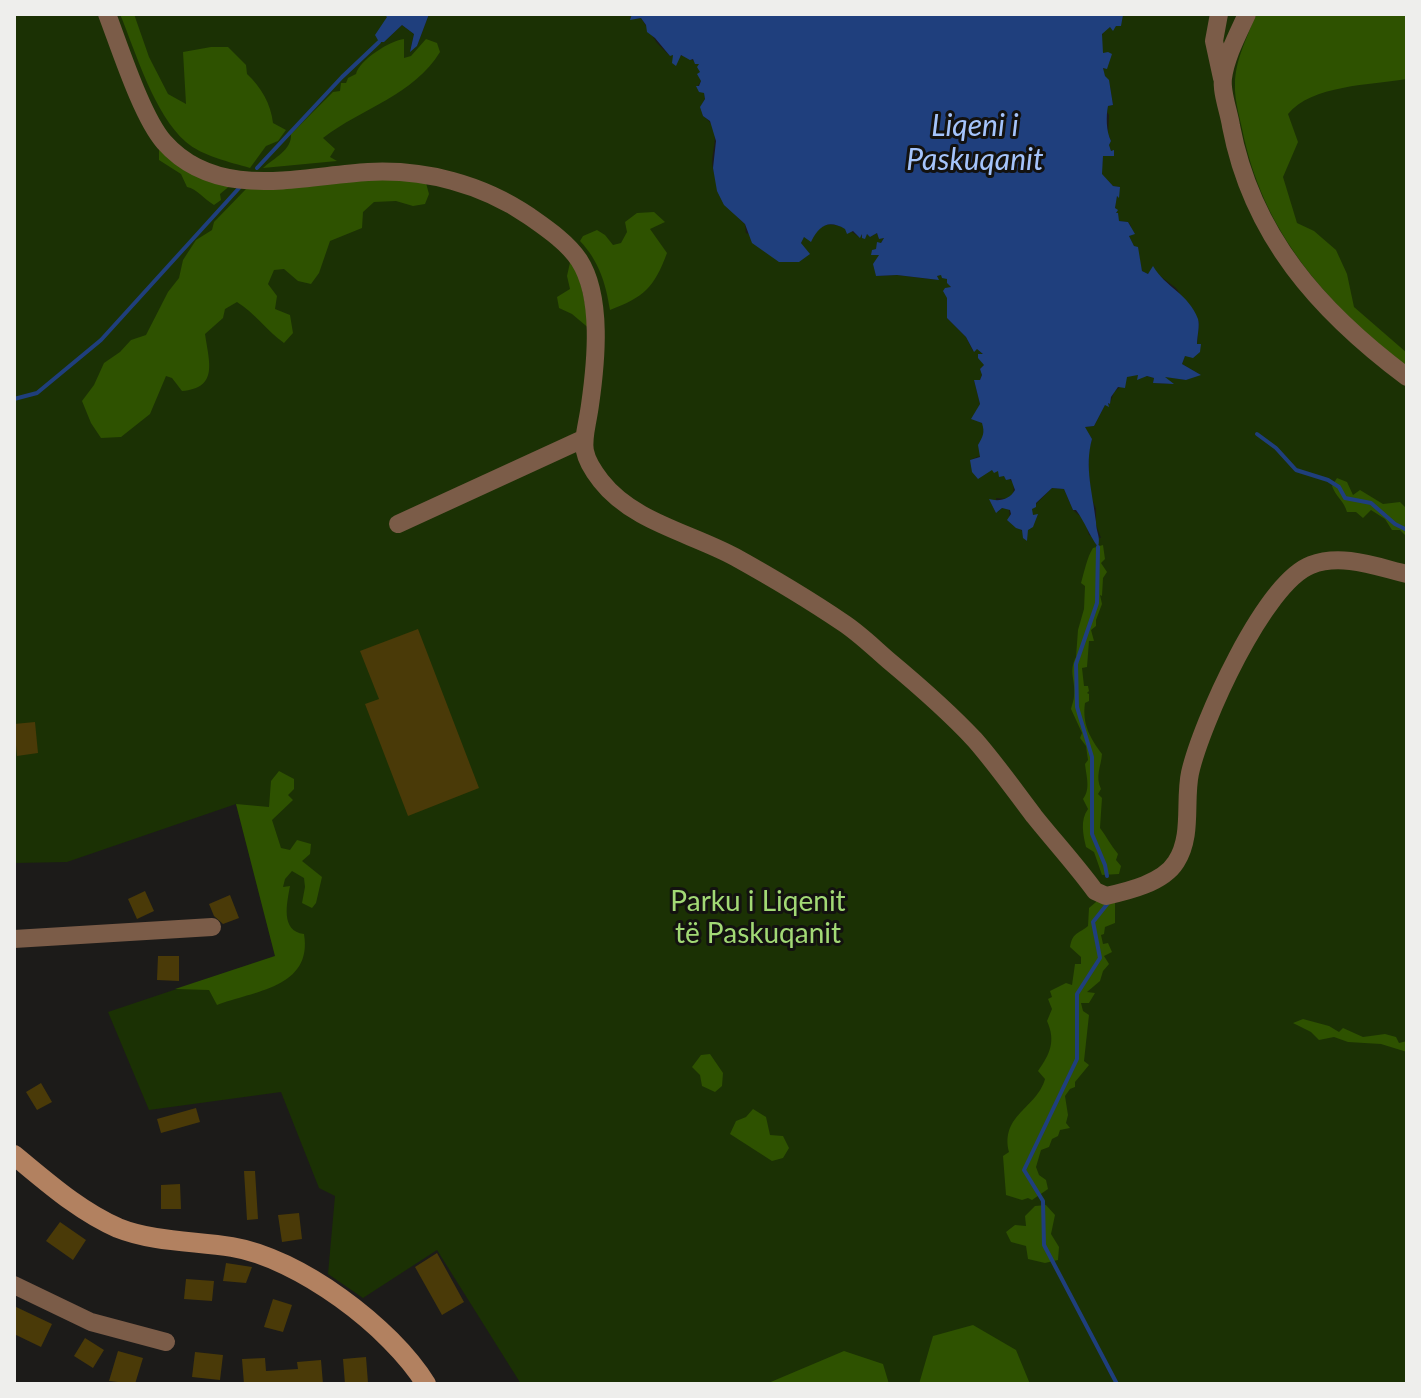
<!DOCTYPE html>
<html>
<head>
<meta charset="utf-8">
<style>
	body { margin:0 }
	#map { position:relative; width:1421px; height:1398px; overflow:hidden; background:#1c1b19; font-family:Lato,sans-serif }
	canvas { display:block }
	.frame { position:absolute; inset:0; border:16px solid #eeeeec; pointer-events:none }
</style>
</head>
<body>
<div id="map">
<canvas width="1421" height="1398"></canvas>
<div class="frame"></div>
</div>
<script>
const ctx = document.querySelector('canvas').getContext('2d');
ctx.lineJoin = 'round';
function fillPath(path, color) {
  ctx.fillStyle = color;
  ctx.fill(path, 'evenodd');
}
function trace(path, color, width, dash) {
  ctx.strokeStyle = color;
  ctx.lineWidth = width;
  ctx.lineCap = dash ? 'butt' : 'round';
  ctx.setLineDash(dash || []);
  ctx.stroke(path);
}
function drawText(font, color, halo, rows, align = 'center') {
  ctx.font = font + ' Lato,sans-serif';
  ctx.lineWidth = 6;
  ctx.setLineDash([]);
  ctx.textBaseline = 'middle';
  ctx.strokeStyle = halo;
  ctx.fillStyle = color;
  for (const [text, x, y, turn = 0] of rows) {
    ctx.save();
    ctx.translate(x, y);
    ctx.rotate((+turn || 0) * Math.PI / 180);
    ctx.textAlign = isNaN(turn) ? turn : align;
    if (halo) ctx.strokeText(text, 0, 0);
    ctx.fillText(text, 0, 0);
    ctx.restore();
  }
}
fillPath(new Path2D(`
	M 14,14 L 384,14 L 387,16 L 384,42 L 402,25 L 414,34 L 410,51 L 417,46 L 429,14 L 632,14 L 631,19 L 641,18 L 657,43 L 670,56 L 673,54 L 673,58 L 684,55 L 699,64 L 701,81 L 697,87 L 704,93 L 705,98 L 701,107 L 703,116 C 725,131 709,150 713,169 C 717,185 732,214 745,224 L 746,233 L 803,249 L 801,243 L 804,236 L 813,238 C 821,214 847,227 859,237 L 864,234 L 863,238 L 867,234 L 870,237 L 877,233 L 879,239 L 885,236 L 877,249 L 872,250 L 872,255 L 880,254 L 875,263 L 876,276 L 897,275 L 938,280 L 937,276 L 942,274 L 942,278 L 947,278 L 947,283 L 951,285 L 947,298 L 947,318 L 966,337 L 973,351 L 977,349 L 983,354 L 980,359 L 984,365 L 980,369 L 982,374 L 980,380 L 974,380 L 980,404 L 975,419 L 983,424 C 986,435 981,445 980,456 L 970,460 L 998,470 L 1014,483 L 1013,496 L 1007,499 L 996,498 L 998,512 L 1002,508 L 1009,509 L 1010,519 L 1024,533 L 1028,530 L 1032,508 L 1052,488 L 1064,489 L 1073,510 L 1085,520 L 1089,535 L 1101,538 L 1096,525 L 1096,509 L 1090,494 L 1088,453 L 1092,439 L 1084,427 L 1094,426 L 1105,405 L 1110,403 L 1114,392 L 1126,382 L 1126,376 L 1138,374 L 1154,378 L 1153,383 L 1172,384 L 1163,376 L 1186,380 L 1199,374 L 1182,364 L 1185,356 L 1199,348 L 1200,344 L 1197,345 L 1199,322 L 1176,288 L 1152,270 L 1148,274 L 1142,271 L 1139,257 L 1129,236 L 1131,226 L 1128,222 L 1119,221 C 1113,203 1115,204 1120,187 L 1113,186 L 1101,174 L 1103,156 L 1114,155 L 1108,145 L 1111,141 L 1108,134 L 1109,115 L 1107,112 L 1108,106 L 1113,105 L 1110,87 L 1103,72 L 1106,53 L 1103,53 L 1100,46 L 1103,31 L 1110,27 L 1113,30 L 1123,16 L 1121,14 L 1407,14 L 1407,1384 L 521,1384 L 437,1250 L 363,1298 L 328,1274 L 335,1196 L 319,1188 L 281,1092 L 149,1110 L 108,1012 L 275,956 L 236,804 L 67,862 L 14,863 Z`), '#1b3104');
fillPath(new Path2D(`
	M 120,14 L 134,14 L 149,57 L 168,94 L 186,104 L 183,52 L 211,47 L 228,47 L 246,65 L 247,74 C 261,87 271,104 273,123 L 286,130 L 278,141 L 266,146 L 250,168 C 230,162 202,156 186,142 C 154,114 136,53 120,14 Z
	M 1256,14 L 1407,14 L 1407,79 C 1371,85 1311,85 1288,114 L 1298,142 L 1283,177 L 1297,223 L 1314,231 L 1336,250 L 1347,274 L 1354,307 L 1407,353 L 1407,368 C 1329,304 1267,239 1244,138 C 1241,121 1234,101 1235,84 C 1235,60 1248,36 1256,14 Z
	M 404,39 L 404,58 L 411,56 L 426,39 L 437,43 L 440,52 C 414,95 362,108 323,138 L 335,149 L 330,157 L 337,161 L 263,168 C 274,158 292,150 291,134 L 333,92 L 340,91 L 341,83 L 346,83 L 348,78 L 356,74 C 359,60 391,40 404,39 Z
	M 159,149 L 232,184 L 220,194 L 221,200 L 214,205 C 204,199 197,189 187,187 L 181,174 L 159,160 Z
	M 368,176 L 426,183 L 429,194 L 425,204 L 413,206 L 396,201 L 374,202 L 363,212 L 362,228 L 330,241 L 319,273 L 311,284 L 298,281 L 284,269 L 274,270 L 268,284 L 277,296 L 275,309 L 290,315 L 293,333 L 284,343 C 266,330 255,313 237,302 L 225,309 L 223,318 L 205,334 C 209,362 219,388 182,391 L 172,378 L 166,376 L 150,414 L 121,437 L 101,438 L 91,423 L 82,401 L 94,385 L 104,363 L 120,352 L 131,340 L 146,335 L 168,292 L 179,278 L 183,260 L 196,240 L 212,230 L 214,222 L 246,189 Z
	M 654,212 L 665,222 L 650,229 L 667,253 C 654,288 644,297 610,310 C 606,284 599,261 580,241 L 583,236 L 597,230 L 605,235 L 613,245 L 621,243 L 627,232 L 625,222 L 637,213 Z
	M 571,258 L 576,263 L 591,330 L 572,314 L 559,308 L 557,297 L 570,289 L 567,276 Z
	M 1337,478 L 1347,482 L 1353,495 L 1360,490 L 1383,504 L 1400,502 L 1407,509 L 1407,537 L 1400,530 L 1392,530 L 1385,519 L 1371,510 L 1363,518 L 1356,512 L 1347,512 C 1344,501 1336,497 1332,486 Z
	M 1103,545 L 1105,559 L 1101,563 L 1107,572 L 1103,578 L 1102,596 L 1100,595 L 1102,604 L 1096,620 L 1096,626 L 1091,630 L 1094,641 L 1089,641 L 1087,667 L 1082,668 L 1084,686 L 1088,686 L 1089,691 L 1087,693 L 1089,694 L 1089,701 L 1085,703 C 1082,724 1090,738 1102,754 C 1101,767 1095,776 1101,789 L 1098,794 L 1102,798 L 1100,828 C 1107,837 1111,846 1118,854 L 1116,860 L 1121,866 L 1119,874 L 1102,875 L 1094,852 L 1086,847 C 1083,834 1080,820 1088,809 L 1083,799 C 1091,789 1086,775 1085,764 L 1088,760 L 1086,746 L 1080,738 L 1082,733 L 1071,709 C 1072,704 1074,700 1074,696 C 1076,681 1068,672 1076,657 L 1078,630 L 1084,609 L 1085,586 L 1081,583 C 1084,573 1087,557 1093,548 Z
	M 279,771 L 294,779 L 294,789 L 288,795 L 293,800 L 272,820 L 281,848 L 290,850 L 297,840 L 311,844 L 310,854 L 302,861 L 322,877 L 316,903 L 312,908 L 302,903 L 305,887 L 304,878 L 292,871 L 285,879 L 283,887 L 290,886 C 287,903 280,931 304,934 C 313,988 253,991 217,1005 L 209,990 L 175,989 L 275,956 L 236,804 L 269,807 L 271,781 Z
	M 1095,897 L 1115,899 L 1115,923 L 1105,927 L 1104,934 L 1101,935 L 1103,944 L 1108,943 L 1112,952 L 1104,956 L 1109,964 L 1103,971 L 1100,981 L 1087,992 L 1095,993 L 1089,1003 L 1081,1003 L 1083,1011 L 1089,1015 L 1084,1061 L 1089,1065 L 1075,1082 L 1075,1087 L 1070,1089 L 1065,1096 L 1068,1115 L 1066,1123 L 1070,1128 L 1060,1130 L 1058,1136 L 1052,1139 L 1049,1147 L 1041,1150 L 1036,1167 L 1039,1175 L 1046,1180 L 1048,1189 L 1032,1200 L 1028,1198 L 1022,1200 L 1006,1195 L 1003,1156 L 1009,1152 C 1000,1115 1037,1108 1045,1079 L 1038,1071 C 1050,1054 1056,1041 1047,1021 L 1052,1009 L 1048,999 L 1052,997 L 1050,991 L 1066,983 L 1072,985 L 1075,964 L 1081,964 L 1081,957 L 1070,947 C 1072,933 1078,934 1088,926 L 1089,908 L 1096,902 Z
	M 1303,1019 L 1329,1026 L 1339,1032 L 1343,1028 L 1363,1037 L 1385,1034 L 1396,1037 L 1399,1043 L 1407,1041 L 1407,1052 L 1381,1044 L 1348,1042 L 1334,1037 L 1319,1040 L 1311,1032 L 1293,1023 Z
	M 710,1054 L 723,1073 L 722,1086 L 715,1092 L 702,1086 L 700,1075 L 692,1067 L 701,1055 Z
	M 753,1109 L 766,1117 L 770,1135 L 783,1136 L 789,1148 L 783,1158 L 772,1161 L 730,1134 L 736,1121 L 746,1117 Z
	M 1046,1205 L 1055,1215 L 1051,1234 L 1059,1247 L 1058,1260 L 1045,1263 L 1028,1259 L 1026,1246 L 1011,1242 L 1006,1232 L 1015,1225 L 1026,1226 L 1025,1216 L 1035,1206 Z
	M 973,1325 L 1016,1350 L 1030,1384 L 919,1384 L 933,1336 Z
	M 844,1351 L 883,1364 L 889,1384 L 766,1384 Z`), '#2e5200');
fillPath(new Path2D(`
	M 384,14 L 429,14 L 417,46 L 410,52 L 414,34 L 402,25 L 384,42 L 379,42 L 375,35 L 387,17 Z
	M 632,14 L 1123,15 L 1121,26 L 1116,26 L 1113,31 L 1110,27 L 1102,34 L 1103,53 L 1108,52 L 1112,54 L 1107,69 L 1103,68 L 1105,76 L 1109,80 L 1113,105 L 1108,106 C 1106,116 1106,131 1111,141 L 1109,145 L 1111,151 L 1114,150 L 1114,156 L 1103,156 L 1102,174 L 1113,186 L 1120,187 L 1119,198 L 1117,196 L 1115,208 L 1118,210 L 1116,213 L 1118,213 L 1119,221 L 1128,222 L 1135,234 L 1129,236 L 1134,246 L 1138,247 L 1142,271 L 1148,274 L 1153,266 C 1165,287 1189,294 1198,319 C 1200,326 1197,336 1197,344 L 1201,344 L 1200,352 L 1193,358 L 1185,356 L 1182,364 L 1201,375 L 1186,380 L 1165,377 L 1174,384 L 1153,383 L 1154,378 L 1147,376 L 1137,380 L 1138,375 L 1127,377 L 1125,388 L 1118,387 L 1111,397 L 1110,404 L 1108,403 L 1109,407 L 1105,405 L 1094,426 L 1085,427 L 1092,439 C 1084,467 1093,494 1096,522 C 1096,532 1101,537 1098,547 C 1089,535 1085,522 1076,510 L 1073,510 L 1064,489 L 1052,488 L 1036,503 L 1036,507 L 1032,509 L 1033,515 L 1038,514 L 1033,527 L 1028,530 L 1027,541 L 1023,538 L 1022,530 L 1016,528 L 1007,520 L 1011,514 L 1010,510 L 1002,508 L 996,513 L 989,499 C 1000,502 1010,499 1015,490 L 1011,479 L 1006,480 L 1004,476 L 999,477 L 998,471 L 994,473 L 992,470 L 978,479 L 972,472 L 970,460 L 980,457 L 978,445 C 983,436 985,433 982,423 L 971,419 L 980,404 L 974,380 L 980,380 L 982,375 L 980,369 L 984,365 L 978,358 L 978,354 L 983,354 L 977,349 L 974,352 L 966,337 L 947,318 L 947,298 L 943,291 L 945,288 L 951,287 L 947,283 L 947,279 L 942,278 L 941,275 L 937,276 L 939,280 L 897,275 L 876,276 L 873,264 L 879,255 L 871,255 L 872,250 L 876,249 L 877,242 L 881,243 L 884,238 L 879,239 L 877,233 L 870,237 L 867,234 L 865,239 L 862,238 L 862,234 L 860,238 L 853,231 L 847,234 L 845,229 C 828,219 819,226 811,242 L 804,237 L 801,243 L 810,254 L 799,262 L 779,262 L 752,243 L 745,224 L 724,205 L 717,191 L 713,168 L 716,141 L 710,121 L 703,116 L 700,107 L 705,99 L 704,93 L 699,92 L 696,86 L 699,86 L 701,81 L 697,74 L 700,72 L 697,67 L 699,64 L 695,64 L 693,59 L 690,60 L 681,55 L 676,66 L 672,63 L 673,55 L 670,56 L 655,38 L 647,32 L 646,25 L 641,18 L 630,20 Z`), '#1f3f7d');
trace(new Path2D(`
	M 257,168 L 342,77 L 379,42
	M 14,399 L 37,393 L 101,340 L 240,187
	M 1257,434 L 1276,448 L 1296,470 L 1328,480 L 1339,487 L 1345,498 L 1371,503 L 1395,524 L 1407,530
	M 1098,547 L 1097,603 L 1076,664 L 1077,707 L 1092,757 L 1092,834 L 1105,865 L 1107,876
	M 1108,903 L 1093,922 L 1100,958 L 1077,994 L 1077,1059 L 1024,1170 L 1043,1201 L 1044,1245 L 1117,1384`), '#1f3f7d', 4);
fillPath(new Path2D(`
	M 418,629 L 479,788 L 408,816 L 365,704 L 379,699 L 360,651 Z
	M 35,722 L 38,753 L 17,756 L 14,724 Z
	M 145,891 L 154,911 L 137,919 L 128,899 Z
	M 230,895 L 239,918 L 223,924 L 214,916 L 209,904 Z
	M 158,956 L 179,956 L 179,981 L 157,980 Z
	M 41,1083 L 52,1102 L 37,1110 L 26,1092 Z
	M 196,1108 L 200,1122 L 161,1133 L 157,1119 Z
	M 244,1171 L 255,1171 L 258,1219 L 247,1220 Z
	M 180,1184 L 181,1209 L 161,1209 L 161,1185 Z
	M 299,1213 L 302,1239 L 282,1242 L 278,1215 Z
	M 60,1222 L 86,1240 L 73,1260 L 46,1241 Z
	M 437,1253 L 464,1302 L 442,1315 L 415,1267 Z
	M 226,1263 L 252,1267 L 246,1283 L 223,1281 Z
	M 186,1279 L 214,1281 L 212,1301 L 184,1299 Z
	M 273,1299 L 292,1305 L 283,1332 L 264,1327 Z
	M 14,1306 L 52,1324 L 41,1347 L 14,1334 Z
	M 85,1338 L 104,1350 L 93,1368 L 74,1356 Z
	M 118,1351 L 143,1358 L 135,1384 L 109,1381 Z
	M 195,1352 L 223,1355 L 220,1380 L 192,1377 Z
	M 366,1357 L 368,1383 L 345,1384 L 343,1359 Z
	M 265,1358 L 266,1371 L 298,1369 L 297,1362 L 321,1360 L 323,1384 L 244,1384 L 242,1359 Z`), '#4a3a08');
trace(new Path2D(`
	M 107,14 C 120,48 142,117 164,142 C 217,202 300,176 368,172 C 425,169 482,184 529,216 C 546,228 567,242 579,260 C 603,297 596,363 590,405 C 585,441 576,449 601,481 C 633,522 691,533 735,557 C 771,577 808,599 842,622 C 859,633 873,647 888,660 C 918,685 948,711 975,740 C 996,764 1015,791 1034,816 C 1054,841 1076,865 1095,891 L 1106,896 C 1128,891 1163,883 1176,862 C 1193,836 1184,801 1190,773 C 1201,724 1264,583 1311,565 C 1342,553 1377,567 1407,574
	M 1219,14 L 1214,41 L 1222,78
	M 1247,14 C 1238,34 1226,56 1223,78 C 1221,92 1229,112 1231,126 C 1252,236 1319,311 1407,377
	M 398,524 L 583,439
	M 14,939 L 212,927
	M 14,1285 L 91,1322 L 166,1342`), '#7b5c48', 18);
trace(new Path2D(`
	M 14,1155 C 47,1182 79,1211 118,1228 C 153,1242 195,1241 232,1247 C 299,1258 391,1327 426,1384`), '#b28160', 20);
drawText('28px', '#a2d975', '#131210', [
	["Parku i Liqenit",758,902],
	["të Paskuqanit",758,934]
]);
drawText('italic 30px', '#a5c4fb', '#131210', [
	["Liqeni i",975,126],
	["Paskuqanit",975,160]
]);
</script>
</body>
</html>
